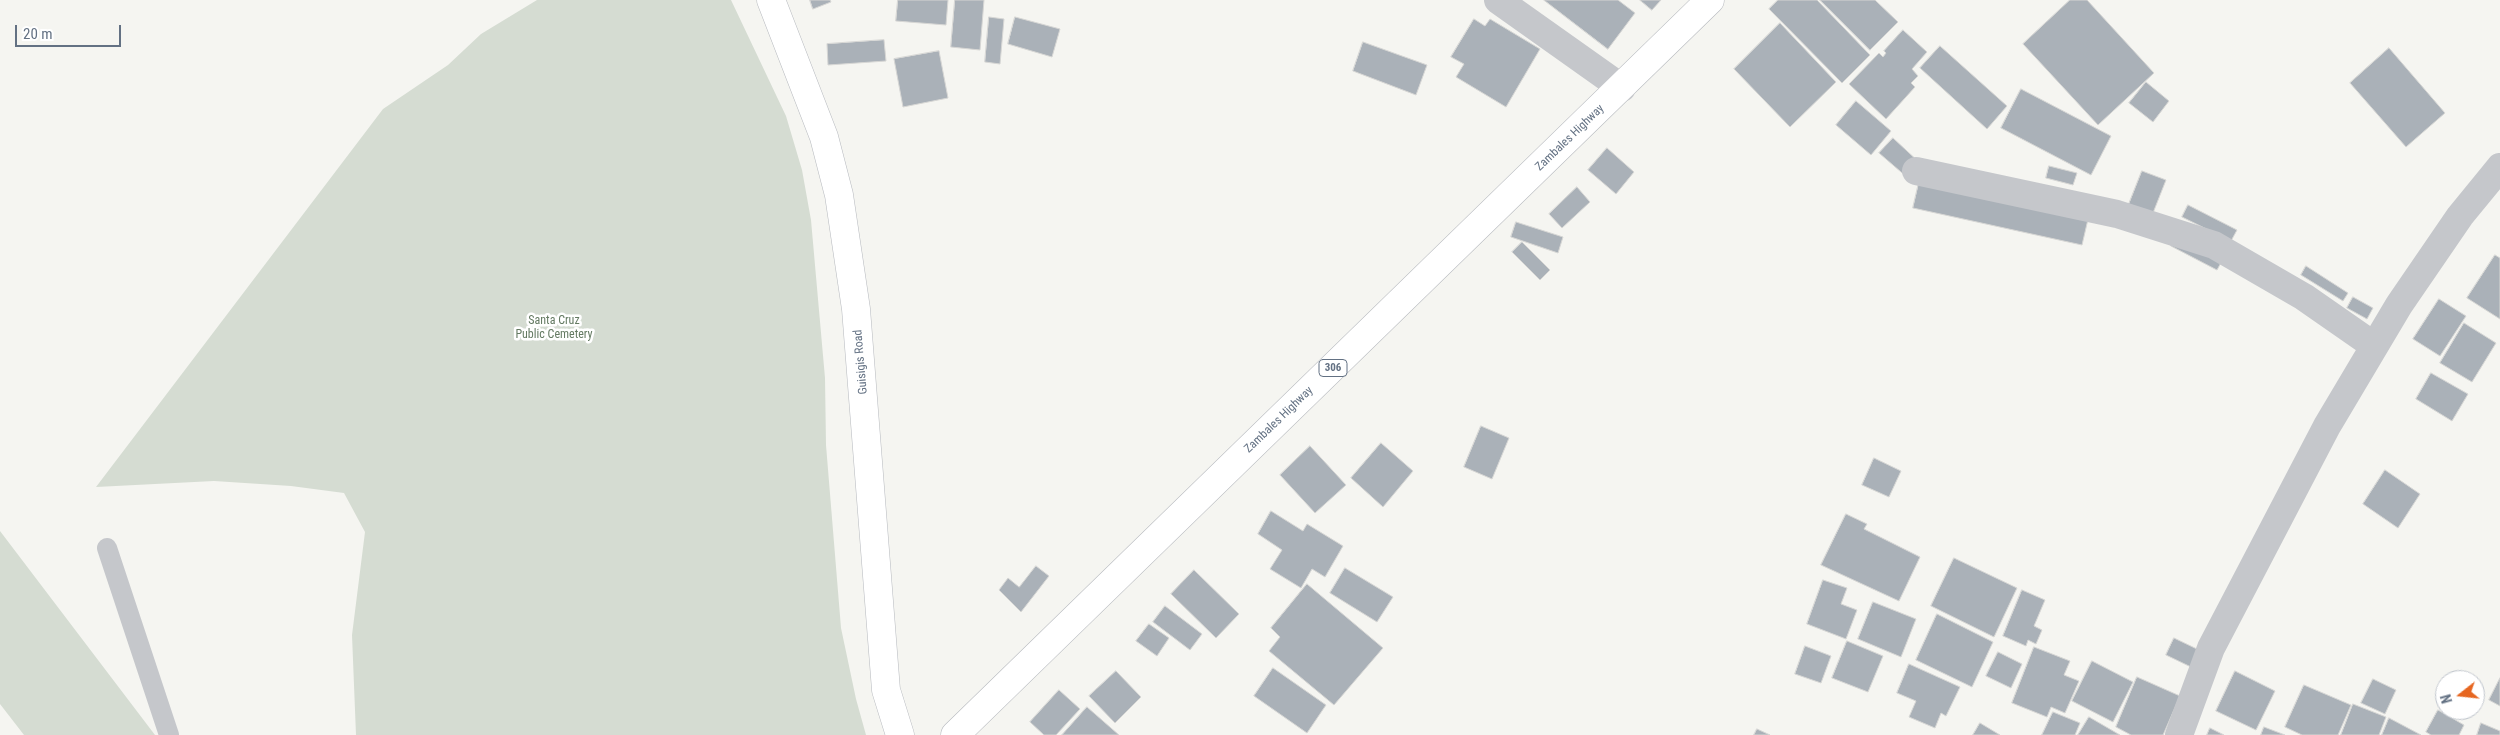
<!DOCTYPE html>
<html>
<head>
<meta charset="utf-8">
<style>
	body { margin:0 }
	#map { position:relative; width:2500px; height:735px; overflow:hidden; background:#f5f5f1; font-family:"Roboto Condensed",sans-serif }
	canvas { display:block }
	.north { position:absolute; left:2435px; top:670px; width:50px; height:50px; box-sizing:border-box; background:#fff; border:1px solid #c1c6cd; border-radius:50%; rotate:254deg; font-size:14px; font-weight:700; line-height:20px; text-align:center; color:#637183 }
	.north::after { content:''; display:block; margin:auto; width:18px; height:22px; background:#e66620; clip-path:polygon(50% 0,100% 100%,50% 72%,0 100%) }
	.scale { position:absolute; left:15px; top:25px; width:106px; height:22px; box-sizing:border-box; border:2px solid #637183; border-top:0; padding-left:6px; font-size:15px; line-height:18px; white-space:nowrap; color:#637183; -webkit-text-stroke:4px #fff; paint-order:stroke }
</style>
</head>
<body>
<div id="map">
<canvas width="2500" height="735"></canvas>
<div class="north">N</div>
<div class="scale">20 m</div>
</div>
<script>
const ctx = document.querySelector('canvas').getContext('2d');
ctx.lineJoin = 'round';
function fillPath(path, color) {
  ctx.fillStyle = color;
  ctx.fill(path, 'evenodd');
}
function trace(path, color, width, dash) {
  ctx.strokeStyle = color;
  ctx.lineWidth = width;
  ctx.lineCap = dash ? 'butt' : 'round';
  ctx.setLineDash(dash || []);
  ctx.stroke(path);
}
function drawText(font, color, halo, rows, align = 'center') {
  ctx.font = font + ' "Roboto Condensed",sans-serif';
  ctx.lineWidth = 5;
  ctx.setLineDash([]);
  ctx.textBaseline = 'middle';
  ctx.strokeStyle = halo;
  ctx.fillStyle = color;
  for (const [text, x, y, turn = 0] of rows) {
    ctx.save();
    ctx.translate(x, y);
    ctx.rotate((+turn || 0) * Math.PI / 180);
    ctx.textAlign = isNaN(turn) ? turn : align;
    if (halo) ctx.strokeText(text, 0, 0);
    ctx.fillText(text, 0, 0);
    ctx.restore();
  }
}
fillPath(new Path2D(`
	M 537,0 L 731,0 L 786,116 L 802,170 L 811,220 L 825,378 L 826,445 L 841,628 L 856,699 L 866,735 L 356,735 L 352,635 L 365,532 L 344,493 L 291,486 L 214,481 L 96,487 L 383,109 L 448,65 L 481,34 Z
	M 0,531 L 155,735 L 24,735 L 0,704 Z`), '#d5dcd2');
const building = new Path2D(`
	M 810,0 L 830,0 L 831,2 L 813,9 Z
	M 898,0 L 948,0 L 946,25 L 896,21 Z
	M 955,0 L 984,0 L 980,50 L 951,47 Z
	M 1544,0 L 1618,0 L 1635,13 L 1608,49 Z
	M 1640,0 L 1661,0 L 1652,10 Z
	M 1778,0 L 1817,0 L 1870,55 L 1842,83 L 1769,9 Z
	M 1820,0 L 1875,0 L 1898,22 L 1870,50 Z
	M 2070,0 L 2087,0 L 2154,73 L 2098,125 L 2023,44 Z
	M 989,17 L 1004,19 L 1000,64 L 985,62 Z
	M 1015,17 L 1060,29 L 1052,57 L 1008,44 Z
	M 1474,19 L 1485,26 L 1490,19 L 1540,49 L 1506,107 L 1456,77 L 1464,64 L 1451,57 Z
	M 1780,23 L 1836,82 L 1790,127 L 1734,69 Z
	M 1903,30 L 1927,52 L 1912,69 L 1918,76 L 1911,83 L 1915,87 L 1886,119 L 1849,84 L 1879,53 L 1883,57 L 1886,53 L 1884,51 Z
	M 884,40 L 886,61 L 828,65 L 827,44 Z
	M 1363,42 L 1427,65 L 1416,95 L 1353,71 Z
	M 1940,46 L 2007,106 L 1987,129 L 1920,68 Z
	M 2389,48 L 2445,113 L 2406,147 L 2350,83 Z
	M 939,51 L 948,98 L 903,107 L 894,59 Z
	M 2146,82 L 2169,101 L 2153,122 L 2129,103 Z
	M 2021,89 L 2111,136 L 2091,175 L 2001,128 Z
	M 1856,101 L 1891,131 L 1871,155 L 1836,125 Z
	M 1893,138 L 1921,164 L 1908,178 L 1879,153 Z
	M 1607,148 L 1634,172 L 1616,194 L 1588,170 Z
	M 2049,166 L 2077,173 L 2073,185 L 2046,178 Z
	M 2142,171 L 2166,180 L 2151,218 L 2127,209 Z
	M 1920,178 L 2089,215 L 2082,245 L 1913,208 Z
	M 1577,187 L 1590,202 L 1562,228 L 1549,214 Z
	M 2188,205 L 2237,230 L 2231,241 L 2182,217 Z
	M 1516,222 L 1563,237 L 1558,253 L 1511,237 Z
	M 2177,235 L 2223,259 L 2217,270 L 2171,246 Z
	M 1522,242 L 1550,270 L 1540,280 L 1512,252 Z
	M 2495,255 L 2500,258 L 2500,319 L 2467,298 Z
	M 2306,266 L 2348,293 L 2343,301 L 2301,275 Z
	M 2353,297 L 2373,308 L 2367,319 L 2347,308 Z
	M 2439,299 L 2466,316 L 2440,356 L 2413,339 Z
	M 2464,323 L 2496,343 L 2472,382 L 2440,363 Z
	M 2431,373 L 2468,394 L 2452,421 L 2416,399 Z
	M 1481,426 L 1509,438 L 1492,479 L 1464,467 Z
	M 1381,443 L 1413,471 L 1383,507 L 1351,478 Z
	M 1310,446 L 1346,485 L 1315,513 L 1280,475 Z
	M 1874,458 L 1901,471 L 1889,497 L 1862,485 Z
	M 2385,470 L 2420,494 L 2398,528 L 2363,504 Z
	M 1271,511 L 1303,531 L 1307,524 L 1343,546 L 1325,577 L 1312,569 L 1301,588 L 1270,569 L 1282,550 L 1258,534 Z
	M 1846,514 L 1867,524 L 1864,529 L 1920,557 L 1899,601 L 1821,565 Z
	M 1954,558 L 2017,588 L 1994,637 L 1931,606 Z
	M 1036,566 L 1049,576 L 1021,612 L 999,590 L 1008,578 L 1019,587 Z
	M 1345,568 L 1393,597 L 1377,622 L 1330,593 Z
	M 1194,570 L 1239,614 L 1216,638 L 1171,594 Z
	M 1823,580 L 1847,588 L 1841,604 L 1857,610 L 1846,639 L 1807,624 Z
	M 1307,584 L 1383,648 L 1334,705 L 1269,651 L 1280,637 L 1271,628 Z
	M 2022,590 L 2045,600 L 2034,626 L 2042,630 L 2036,644 L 2028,640 L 2026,646 L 2003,636 Z
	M 1873,602 L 1916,619 L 1901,657 L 1858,639 Z
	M 1165,606 L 1202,634 L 1190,650 L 1153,622 Z
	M 1937,614 L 1993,642 L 1972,687 L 1916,660 Z
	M 1149,624 L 1169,638 L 1157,656 L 1136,641 Z
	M 2174,638 L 2199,650 L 2191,667 L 2166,655 Z
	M 1847,641 L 1883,656 L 1868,692 L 1832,678 Z
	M 1805,646 L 1831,656 L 1821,683 L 1795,674 Z
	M 2034,647 L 2070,661 L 2064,675 L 2079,681 L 2065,713 L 2051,707 L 2047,717 L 2012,703 Z
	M 1998,652 L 2022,664 L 2011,688 L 1986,676 Z
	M 2092,661 L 2133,682 L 2113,722 L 2072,701 Z
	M 1909,664 L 1960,687 L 1946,716 L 1941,713 L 1935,728 L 1909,717 L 1916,701 L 1897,693 Z
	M 1273,668 L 1326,705 L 1307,733 L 1254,696 Z
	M 1116,671 L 1141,697 L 1115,723 L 1089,696 Z
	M 2235,671 L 2275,691 L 2256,730 L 2216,711 Z
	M 2137,677 L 2180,696 L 2163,735 L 2131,735 L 2116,727 Z
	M 2500,678 L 2500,706 L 2489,700 Z
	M 2373,679 L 2396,690 L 2385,714 L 2361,703 Z
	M 2304,685 L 2351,705 L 2338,735 L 2302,735 L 2285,727 Z
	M 1059,690 L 1080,709 L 1056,735 L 1044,735 L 1030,722 Z
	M 2353,704 L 2386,717 L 2379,735 L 2341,735 Z
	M 1087,707 L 1119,735 L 1062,735 Z
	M 2438,710 L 2464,725 L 2459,735 L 2431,735 L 2426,732 Z
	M 2053,712 L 2080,723 L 2075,735 L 2042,735 Z
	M 2089,717 L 2120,735 L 2078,735 Z
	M 2389,718 L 2421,735 L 2382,735 Z
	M 1980,723 L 2000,735 L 1973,735 Z
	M 2481,723 L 2500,731 L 2500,735 L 2477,735 Z
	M 2264,727 L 2285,735 L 2261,735 Z
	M 2210,728 L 2224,735 L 2207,735 Z
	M 1757,729 L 1770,735 L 1754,735 Z`);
fillPath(building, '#aab1b8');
trace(building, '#d6d6d4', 1);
const secondary = new Path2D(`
	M 771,0 L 824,137 L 839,195 L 856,309 L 886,690 L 900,735`);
const primary = new Path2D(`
	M 955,735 L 1710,0`);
trace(secondary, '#b7babf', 29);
trace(primary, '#b5b8bd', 29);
trace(new Path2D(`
	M 107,548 L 169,735`), '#c5c7cb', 20);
trace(new Path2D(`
	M 1498,0 L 1622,88
	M 1916,171 L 2117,214 L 2214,245 L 2304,297 L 2373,345
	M 2179,735 L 2211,648 L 2327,426 L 2399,305 L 2460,216 L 2500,167`), '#c5c7cb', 28);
trace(secondary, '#fff', 28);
trace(primary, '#fff', 28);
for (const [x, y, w] of [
	[1333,368,28]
]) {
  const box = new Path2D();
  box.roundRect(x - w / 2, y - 8.5, w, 17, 4);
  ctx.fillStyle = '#fff';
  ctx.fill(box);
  trace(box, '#637183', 1);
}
drawText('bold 11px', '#637183', null, [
	["306",1333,368]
]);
drawText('12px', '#637183', '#fff', [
	["Zambales Highway",1570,138,-44],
	["Guisigis Road",861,362,-95],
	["Zambales Highway",1279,420,-44]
]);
drawText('12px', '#647a62', '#fff', [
	["Santa Cruz",554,321],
	["Public Cemetery",554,335]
]);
</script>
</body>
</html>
